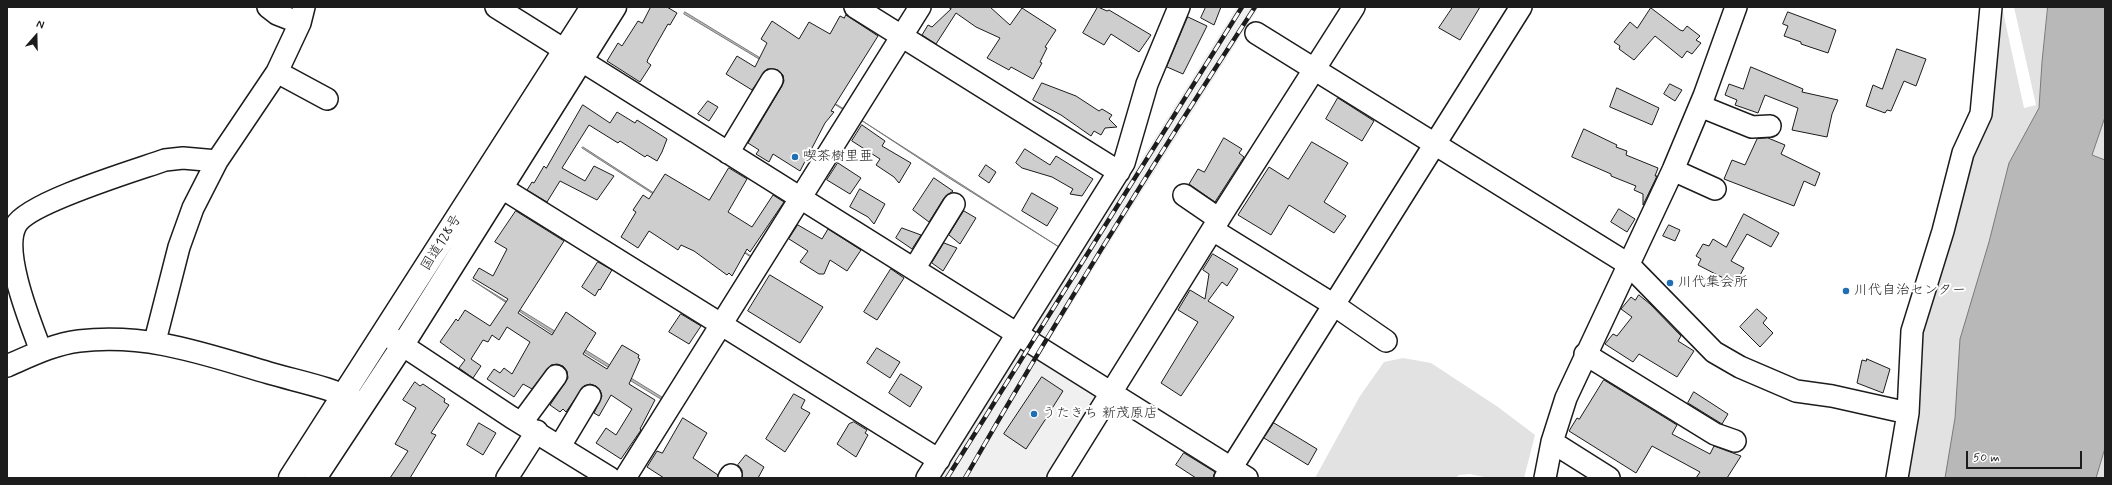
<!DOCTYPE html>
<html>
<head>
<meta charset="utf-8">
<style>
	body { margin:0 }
	#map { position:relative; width:2112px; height:485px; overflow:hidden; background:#fff; font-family:Mynerve,sans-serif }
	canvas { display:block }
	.frame { position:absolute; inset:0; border:8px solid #1c1c1c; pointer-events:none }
	.north { position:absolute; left:16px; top:16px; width:40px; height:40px; -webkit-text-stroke:3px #fff; paint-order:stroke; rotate:20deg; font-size:11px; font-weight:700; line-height:16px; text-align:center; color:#1c1c1c }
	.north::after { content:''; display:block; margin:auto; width:14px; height:18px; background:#1c1c1c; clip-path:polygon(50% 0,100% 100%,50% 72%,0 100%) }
	.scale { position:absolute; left:1966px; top:451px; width:116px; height:18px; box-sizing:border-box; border:2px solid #1c1c1c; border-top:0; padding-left:5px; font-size:12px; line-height:14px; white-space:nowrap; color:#1c1c1c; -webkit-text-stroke:3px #fff; paint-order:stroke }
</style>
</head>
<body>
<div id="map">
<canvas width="2112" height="485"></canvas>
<div class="frame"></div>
<div class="north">N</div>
<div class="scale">50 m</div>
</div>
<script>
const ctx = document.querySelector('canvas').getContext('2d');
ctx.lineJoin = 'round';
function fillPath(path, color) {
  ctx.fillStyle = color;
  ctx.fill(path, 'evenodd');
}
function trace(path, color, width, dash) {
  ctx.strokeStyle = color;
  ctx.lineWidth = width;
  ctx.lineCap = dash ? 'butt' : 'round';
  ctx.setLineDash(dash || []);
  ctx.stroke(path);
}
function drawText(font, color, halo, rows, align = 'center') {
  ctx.font = font + ' Mynerve,"Klee One",sans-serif';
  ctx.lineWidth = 4;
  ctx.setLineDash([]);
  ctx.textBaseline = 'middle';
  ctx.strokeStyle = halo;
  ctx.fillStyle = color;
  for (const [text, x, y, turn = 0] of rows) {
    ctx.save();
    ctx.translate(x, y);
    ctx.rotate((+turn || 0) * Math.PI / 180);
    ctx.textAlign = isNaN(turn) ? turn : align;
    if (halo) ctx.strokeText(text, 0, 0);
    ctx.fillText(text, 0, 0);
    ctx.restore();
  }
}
fillPath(new Path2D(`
	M 1237,7 L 1259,7 L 1115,234 L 1047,344 L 1092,391 L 1095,398 L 1047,478 L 934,478 L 1097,230 Z`), '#f0f0f0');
fillPath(new Path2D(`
	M 1999,7 L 2002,7 L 2024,108 L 2036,105 L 2014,7 L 2105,7 L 2105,478 L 1905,478 L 1920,335 Z
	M 1403,358 L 1431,363 L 1498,407 L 1535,435 L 1524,478 L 1489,478 L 1470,474 L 1459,475 L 1455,478 L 1315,478 L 1360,396 L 1384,362 Z`), '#e2e2e2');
const water = new Path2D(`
	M 2048,7 L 2105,7 L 2105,117 L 2092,155 L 2105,160 L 2105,448 L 2096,478 L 1945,478 L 1955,418 L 1960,339 L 1989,242 L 2009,163 L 2039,108 L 2042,62 Z
	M 685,12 L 844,109 L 844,110 L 684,14 Z
	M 861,120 L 1059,247 L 949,178 Z
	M 583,147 L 754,258 L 754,259 L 582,148 Z
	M 472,280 L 665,399 L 664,401 L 552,333 Z`);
fillPath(water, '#b8b8b8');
trace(water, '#7a7a7a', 1);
const building = new Path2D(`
	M 651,7 L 667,7 L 677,13 L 670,25 L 668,24 L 648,59 L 647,62 L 651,65 L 640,82 L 607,61 L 618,43 L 622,46 L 638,21 L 642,23 Z
	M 948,7 L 990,7 L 1010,25 L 1022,8 L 1056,30 L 1045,47 L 1047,48 L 1040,62 L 1042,63 L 1033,79 L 1011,67 L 1009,70 L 987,58 L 1000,38 L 976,27 L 956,13 L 936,44 L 922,35 L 928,25 L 932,27 L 951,9 Z
	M 1098,7 L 1107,11 L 1109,10 L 1151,35 L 1139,52 L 1111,34 L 1104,45 L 1083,33 Z
	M 1206,7 L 1221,7 L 1214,25 L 1201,18 Z
	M 1453,7 L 1480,7 L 1460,40 L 1439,28 Z
	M 1651,8 L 1680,30 L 1683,31 L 1687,26 L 1700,36 L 1696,40 L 1701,43 L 1692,54 L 1687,51 L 1682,58 L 1655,36 L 1634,60 L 1619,49 L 1620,46 L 1614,42 L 1630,22 L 1637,28 Z
	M 1788,12 L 1836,30 L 1828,53 L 1801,44 L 1801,42 L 1784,36 L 1788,26 L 1783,24 Z
	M 846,15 L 878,36 L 831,111 L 834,112 L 825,123 L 800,171 L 773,154 L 769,162 L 756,154 L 759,150 L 748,143 L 782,86 L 784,81 L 783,75 L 778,70 L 767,69 L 752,90 L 726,74 L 737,56 L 755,67 L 767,43 L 761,39 L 772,21 L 799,39 L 809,22 L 830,34 L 840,16 L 844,18 Z
	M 1188,17 L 1207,26 L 1183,74 L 1167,67 Z
	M 1897,49 L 1926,59 L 1916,86 L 1904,81 L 1891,111 L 1887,110 L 1885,113 L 1866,106 L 1873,85 L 1882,89 Z
	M 1751,67 L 1803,89 L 1802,92 L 1838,100 L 1832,114 L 1827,137 L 1792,130 L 1798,108 L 1765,95 L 1758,113 L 1735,105 L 1737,100 L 1725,95 L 1729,84 L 1743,89 Z
	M 1042,83 L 1076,96 L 1099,111 L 1102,109 L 1112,115 L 1109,119 L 1117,127 L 1105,128 L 1101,135 L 1094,131 L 1091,136 L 1061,115 L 1033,100 Z
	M 1670,84 L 1682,90 L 1675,101 L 1664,94 Z
	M 1617,88 L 1659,108 L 1652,125 L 1610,107 Z
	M 1338,98 L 1374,121 L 1362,141 L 1326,119 Z
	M 708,101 L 718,107 L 709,121 L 698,114 Z
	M 583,105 L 610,123 L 617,112 L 635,123 L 637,120 L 667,139 L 662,152 L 657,161 L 647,155 L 645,157 L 620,141 L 618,143 L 589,125 L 562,168 L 585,181 L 594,166 L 614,176 L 597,200 L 560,181 L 547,202 L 527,190 L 532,182 L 534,183 L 544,166 L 546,168 Z
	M 862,125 L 885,141 L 882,146 L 911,163 L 899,183 L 894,177 L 876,165 L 880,159 L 852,141 Z
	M 1584,129 L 1617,145 L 1616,147 L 1627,151 L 1626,155 L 1658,168 L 1655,176 L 1657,176 L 1643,205 L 1643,194 L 1634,190 L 1636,186 L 1611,176 L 1611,174 L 1572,157 Z
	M 1224,138 L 1242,149 L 1239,153 L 1244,157 L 1215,202 L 1189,184 L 1198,169 L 1204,172 Z
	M 1768,138 L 1785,145 L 1781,154 L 1820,173 L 1815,186 L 1804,181 L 1794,206 L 1724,179 L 1732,160 L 1745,165 L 1757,139 Z
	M 1312,142 L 1348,163 L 1324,202 L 1346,216 L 1334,233 L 1289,205 L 1271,235 L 1238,215 L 1269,167 L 1288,179 Z
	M 1025,149 L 1050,165 L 1056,156 L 1093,179 L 1082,196 L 1070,194 L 1073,189 L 1052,177 L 1022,168 L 1016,163 Z
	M 838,163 L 861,178 L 850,194 L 827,180 Z
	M 986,165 L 996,172 L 989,183 L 979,176 Z
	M 729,168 L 747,179 L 728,212 L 752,227 L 773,195 L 784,202 L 750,252 L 747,249 L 732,276 L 729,273 L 727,275 L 694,251 L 681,245 L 678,250 L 649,231 L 638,248 L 621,237 L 636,212 L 633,210 L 643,195 L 649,199 L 665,174 L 709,200 Z
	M 934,178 L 953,191 L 944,198 L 929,222 L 913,210 Z
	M 860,189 L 885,204 L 874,224 L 868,217 L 850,207 Z
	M 1032,193 L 1058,208 L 1047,226 L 1022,211 Z
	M 1619,209 L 1635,219 L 1627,232 L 1611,222 Z
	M 516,211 L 564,241 L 518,313 L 552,335 L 566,312 L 596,333 L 583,354 L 607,369 L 622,345 L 639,355 L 638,358 L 640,359 L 629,384 L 655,400 L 640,429 L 641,430 L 621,459 L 596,443 L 606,428 L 616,435 L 632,409 L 611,395 L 599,416 L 594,413 L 602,396 L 600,390 L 596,386 L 590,384 L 584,386 L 566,412 L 563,409 L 560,412 L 550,405 L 568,378 L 567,371 L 563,366 L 557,364 L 551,365 L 532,389 L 523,384 L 514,397 L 487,379 L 494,369 L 500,373 L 504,368 L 512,374 L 530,342 L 507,327 L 499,340 L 492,335 L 488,342 L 483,340 L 471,359 L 481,366 L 473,378 L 459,368 L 465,360 L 440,342 L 456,319 L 458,321 L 465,310 L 490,326 L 508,299 L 473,278 L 479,268 L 493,276 L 507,249 L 495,242 Z
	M 964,211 L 976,218 L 960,244 L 949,235 Z
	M 1744,214 L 1779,233 L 1771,247 L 1747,234 L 1731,261 L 1744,268 L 1735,284 L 1698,265 L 1701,259 L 1696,256 L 1703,244 L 1709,246 L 1713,239 L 1726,247 Z
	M 798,225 L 822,239 L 828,229 L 861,250 L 847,271 L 830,260 L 824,274 L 819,274 L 800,262 L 808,251 L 789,239 Z
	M 1669,225 L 1680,230 L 1675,241 L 1663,236 Z
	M 902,228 L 921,235 L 912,249 L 896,238 Z
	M 944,243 L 957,248 L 943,271 L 932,263 Z
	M 1213,254 L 1238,269 L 1227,286 L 1222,282 L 1208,301 L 1234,317 L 1181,396 L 1161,383 L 1198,322 L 1178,310 L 1190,290 L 1205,299 L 1209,274 L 1203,270 Z
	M 598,262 L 612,270 L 600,290 L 599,289 L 595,296 L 582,287 Z
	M 891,269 L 904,278 L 877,320 L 864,312 Z
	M 770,275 L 823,307 L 800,343 L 748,311 Z
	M 1639,295 L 1650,304 L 1681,336 L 1678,341 L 1694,351 L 1677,377 L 1639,354 L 1633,362 L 1605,344 L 1613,334 L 1617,336 L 1632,317 L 1621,309 L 1631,297 L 1635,300 Z
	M 1757,309 L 1767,318 L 1763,323 L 1773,333 L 1760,347 L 1740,327 Z
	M 681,314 L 701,326 L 689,344 L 669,332 Z
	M 877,348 L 900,362 L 890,378 L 867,363 Z
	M 1867,359 L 1890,369 L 1883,393 L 1857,383 L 1862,360 L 1866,361 Z
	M 901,374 L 922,387 L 910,407 L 889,393 Z
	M 1042,377 L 1063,391 L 1051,410 L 1049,417 L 1045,420 L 1026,449 L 1004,434 Z
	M 1604,380 L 1677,425 L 1672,434 L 1710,454 L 1714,446 L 1741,456 L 1727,478 L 1696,478 L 1700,472 L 1652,446 L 1636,473 L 1569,431 L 1577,418 L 1579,419 Z
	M 415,382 L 420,386 L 423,384 L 445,399 L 444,402 L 449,405 L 431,433 L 436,435 L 410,478 L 390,478 L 408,451 L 395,444 L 416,408 L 403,400 Z
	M 1694,392 L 1728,414 L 1722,424 L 1688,403 Z
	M 794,394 L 805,400 L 801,408 L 810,413 L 785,452 L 766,439 Z
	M 683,418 L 707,433 L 693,458 L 718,475 L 717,478 L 664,478 L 647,467 L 657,451 L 662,453 Z
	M 854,422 L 867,430 L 865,433 L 868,435 L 856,457 L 837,444 L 849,424 Z
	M 479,423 L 496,433 L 483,455 L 467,445 Z
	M 1274,423 L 1317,449 L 1308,465 L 1264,438 Z
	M 1184,453 L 1215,472 L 1213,478 L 1196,478 L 1176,465 Z
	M 746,455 L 764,467 L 758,478 L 742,478 L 742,470 L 738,465 Z`);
fillPath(building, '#cecece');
trace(building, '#1c1c1c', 1);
const minor = new Path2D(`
	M 268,7 L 277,14 L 300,23
	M 496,7 L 1247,478
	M 855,7 L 1119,172
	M 1256,33 L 1628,264 L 1714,352 L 1740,367 L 1796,391 L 1832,396 L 1908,413
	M 277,72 L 327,99
	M 1700,106 L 1752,127 L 1770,126
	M 728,153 L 772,80
	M 1673,170 L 1715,189
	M 486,178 L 939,460
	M 1184,195 L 1219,219
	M 1213,230 L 1334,305 L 1386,341
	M 914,269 L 954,204
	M 384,333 L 511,417 L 610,478
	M 155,341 L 179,247 L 193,208 L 217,161 L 277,72 L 300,23 L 304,7
	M 41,351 C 31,324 1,252 16,225 C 29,202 137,170 165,160 L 183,158 L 217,161
	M 1585,354 L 1715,434 L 1735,441
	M 7,366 C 30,356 54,344 79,341 C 148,333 204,354 269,373 C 300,382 330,387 358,402
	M 522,422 L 556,376
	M 1552,442 L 1609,478
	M 560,446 L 590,396
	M 507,478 L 537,431
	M 625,478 L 920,7
	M 729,478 L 731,475
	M 927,478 L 1124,163 L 1147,84 L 1179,7
	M 1058,478 L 1224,211 L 1354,7
	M 1225,478 L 1521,7
	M 1545,478 L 1552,442 L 1566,398 L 1673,170 L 1704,96 L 1736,7
	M 1897,478 L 1908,413 L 1912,331 L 1943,231 L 1963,153 L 1981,114 L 1991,7`);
const highway = new Path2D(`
	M 290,478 L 592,7
	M 315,478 L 402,346 L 615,7`);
trace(minor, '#1c1c1c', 24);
trace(highway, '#1c1c1c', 25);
trace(minor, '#fff', 21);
trace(highway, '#fff', 22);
const rail = new Path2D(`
	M 947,478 L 1242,7
	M 965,478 C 1057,318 1154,162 1255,7`);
trace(rail, '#1c1c1c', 4.5);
trace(rail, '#fff', 3, [9]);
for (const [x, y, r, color] of [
	[795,157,4,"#1f6fb2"],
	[1670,283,4,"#1f6fb2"],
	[1846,291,4,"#1f6fb2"],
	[1034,414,4,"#1f6fb2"]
]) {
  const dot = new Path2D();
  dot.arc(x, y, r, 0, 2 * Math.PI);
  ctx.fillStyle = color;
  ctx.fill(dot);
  trace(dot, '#fff', 1.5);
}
drawText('14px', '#1c1c1c', '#fff', [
	["喫茶樹里亜",803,157],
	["川代集会所",1678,283],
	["川代自治センター",1854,291],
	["うたきち 新茂原店",1042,414]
], 'left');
drawText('14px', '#1c1c1c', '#fff', [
	["国道128号",442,243,-58]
]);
</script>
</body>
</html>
